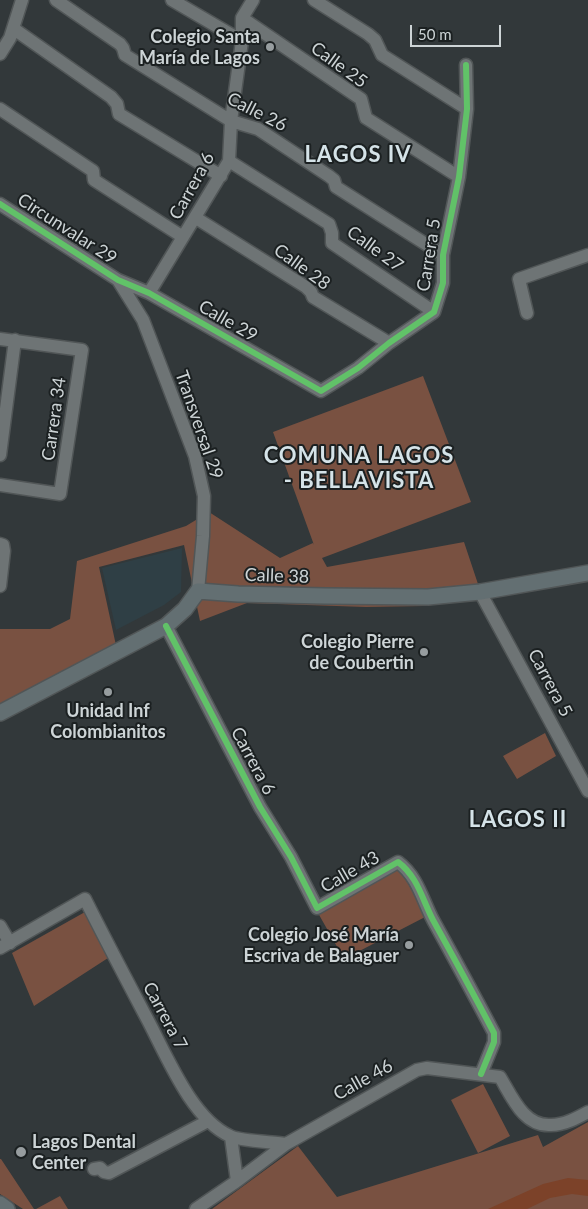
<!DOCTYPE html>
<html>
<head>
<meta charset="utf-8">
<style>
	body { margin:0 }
	#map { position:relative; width:588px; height:1209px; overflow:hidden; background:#32383a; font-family:Lato,sans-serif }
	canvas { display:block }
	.scale { position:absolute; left:410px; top:25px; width:91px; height:22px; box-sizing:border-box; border:2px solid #cdd4d6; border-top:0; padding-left:6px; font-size:15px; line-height:18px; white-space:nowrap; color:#cdd4d6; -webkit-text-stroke:4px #1b2021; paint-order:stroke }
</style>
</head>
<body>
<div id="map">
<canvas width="588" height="1209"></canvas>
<div class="scale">50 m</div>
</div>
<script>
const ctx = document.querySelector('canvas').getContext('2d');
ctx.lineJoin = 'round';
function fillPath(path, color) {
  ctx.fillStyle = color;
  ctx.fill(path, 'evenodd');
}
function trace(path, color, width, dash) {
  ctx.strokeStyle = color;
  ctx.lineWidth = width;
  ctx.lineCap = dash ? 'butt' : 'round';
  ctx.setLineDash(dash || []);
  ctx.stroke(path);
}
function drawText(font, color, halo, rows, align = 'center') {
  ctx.font = font + ' Lato,sans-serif';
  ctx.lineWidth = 4;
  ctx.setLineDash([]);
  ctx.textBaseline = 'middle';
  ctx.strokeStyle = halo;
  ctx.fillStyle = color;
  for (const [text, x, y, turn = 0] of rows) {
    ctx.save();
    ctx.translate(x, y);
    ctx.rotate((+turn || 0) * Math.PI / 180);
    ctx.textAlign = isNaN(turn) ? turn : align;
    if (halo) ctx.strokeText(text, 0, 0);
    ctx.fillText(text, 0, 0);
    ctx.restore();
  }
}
fillPath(new Path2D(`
	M 182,548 L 181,592 L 164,605 L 116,630 L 102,568 Z`), '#2f3f45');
fillPath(new Path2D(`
	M 423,376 L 471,502 L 322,558 L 327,567 L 464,542 L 483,599 L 424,606 L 366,607 L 247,603 L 200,621 L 184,545 L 99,567 L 117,650 L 0,716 L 0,629 L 50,629 L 70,619 L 77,561 L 186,526 L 209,512 L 280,558 L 313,543 L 314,545 L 273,432 Z
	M 545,733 L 556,756 L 517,779 L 503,756 Z
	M 399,868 L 427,916 L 344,959 L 318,913 Z
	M 85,912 L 108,958 L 34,1006 L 12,953 Z
	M 483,1084 L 510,1136 L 478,1153 L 451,1100 Z
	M 588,1122 L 588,1209 L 212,1209 L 298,1146 L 337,1197 L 538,1135 L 543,1147 Z
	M 0,1159 L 1,1159 L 34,1209 L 23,1209 L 0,1194 Z
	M 60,1196 L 68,1209 L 36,1209 Z`), '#795141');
fillPath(new Path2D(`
	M 568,1178 L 588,1180 L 588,1196 L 572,1194 L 550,1198 L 527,1209 L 488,1209 L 543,1184 Z`), '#7c4229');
const minor = new Path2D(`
	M 56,0 L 120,44 L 123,48 L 125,55 L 231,121 L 258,129 L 329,176 L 334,180 L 336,187 L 443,255
	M 172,0 L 242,41
	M 314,0 L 368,34 L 375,40 L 382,55 L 467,109
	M 242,18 L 361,99 L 366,118 L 459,177
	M 14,29 L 111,97 L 117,104 L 119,114 L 221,176
	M 0,54 L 10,38 L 22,0
	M 0,109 L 93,171 L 94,180 L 183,237
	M 229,161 L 329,224 L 332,233 L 332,243 L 434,312
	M 0,204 L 118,280 L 149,293 L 321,391 L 358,368 L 389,343 L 434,312 L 443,283 L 443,255 L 459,177 L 467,109 L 466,65
	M 196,218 L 306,287 L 311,292 L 313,297 L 389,343
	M 118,280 L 143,320 L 195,456 L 204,496 L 203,536 L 198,591
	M 149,293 L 229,161 L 231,121 L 242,41 L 242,18 L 253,0
	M 527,313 L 519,279 L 588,255
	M 0,339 L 82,350 L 60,494 L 0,485
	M 0,455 L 15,340
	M 0,544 L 3,545 L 4,551 L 0,586
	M 480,592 L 588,791
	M 166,626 L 260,807 L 291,857 L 317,908 L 398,862 C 418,877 422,899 433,920 C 454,958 474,995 494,1033 L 494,1042 L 481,1074
	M 0,926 L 10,943
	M 0,948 L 85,899 C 104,937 124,975 144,1013 C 165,1051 190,1118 230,1136 C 239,1141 274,1142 286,1144
	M 231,1137 L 237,1181
	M 94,1169 L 100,1168 L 104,1172 L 109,1173 L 208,1121
	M 196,1209 L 237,1181 L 286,1144 L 417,1070 L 427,1068 L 500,1077 C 512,1097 524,1127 551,1125 C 564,1125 577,1118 588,1112`);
const major = new Path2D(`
	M 0,713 L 166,626 L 185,609 L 198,591 L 238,594 L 325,596 L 428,597 L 480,592 L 588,573
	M 0,1204 L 7,1209`);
trace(minor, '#515657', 15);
trace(major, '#515657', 18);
trace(minor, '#6e7475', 12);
trace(major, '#636f72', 15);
trace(new Path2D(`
	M 0,204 L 118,280 L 149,293 L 321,391 L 358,368 L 389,343 L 434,312 L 443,283 L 443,255 L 459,177 L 467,109 L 466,65
	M 166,626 L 260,807 L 291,857 L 317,908 L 398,862 C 418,877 422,899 433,920 C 454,958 474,995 494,1033 L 494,1042 L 481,1074`), '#61c268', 6);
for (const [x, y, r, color] of [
	[270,47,5,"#979d9f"],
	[424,652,5,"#979d9f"],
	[108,692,5,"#979d9f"],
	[409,945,5,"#979d9f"],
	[21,1152,6,"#979d9f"]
]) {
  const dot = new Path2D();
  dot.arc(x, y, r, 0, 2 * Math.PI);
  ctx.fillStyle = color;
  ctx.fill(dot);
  trace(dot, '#1b2021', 2);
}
drawText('bold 18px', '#cdd4d6', '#1b2021', [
	["Colegio Santa",260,37],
	["María de Lagos",260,58],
	["Colegio Pierre",414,642],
	["de Coubertin",414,663],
	["Unidad Inf",108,711,"center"],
	["Colombianitos",108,732,"center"],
	["Colegio José María",399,935],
	["Escriva de Balaguer",399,956],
	["Lagos Dental",32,1142,"left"],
	["Center",32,1163,"left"]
], 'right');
drawText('18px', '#cdd4d6', '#1b2021', [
	["Calle 25",339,65,36],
	["Calle 26",257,112,27],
	["Carrera 6",192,186,-61],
	["Circunvalar 29",67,229,33],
	["Calle 27",375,249,36],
	["Carrera 5",429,255,-81],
	["Calle 28",302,267,36],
	["Calle 29",228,321,30],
	["Carrera 34",54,419,-82],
	["Transversal 29",199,425,71],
	["Calle 38",277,576,2],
	["Carrera 5",550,683,62],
	["Carrera 6",253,761,62],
	["Calle 43",350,872,-30],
	["Carrera 7",165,1016,62],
	["Calle 46",363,1080,-29]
]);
ctx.letterSpacing = '1px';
drawText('bold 22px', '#d5e3e8', '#1b2021', [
	["LAGOS IV",358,155],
	["COMUNA LAGOS",359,456],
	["- BELLAVISTA",359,481],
	["LAGOS II",518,820]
]);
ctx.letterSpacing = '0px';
</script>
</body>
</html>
